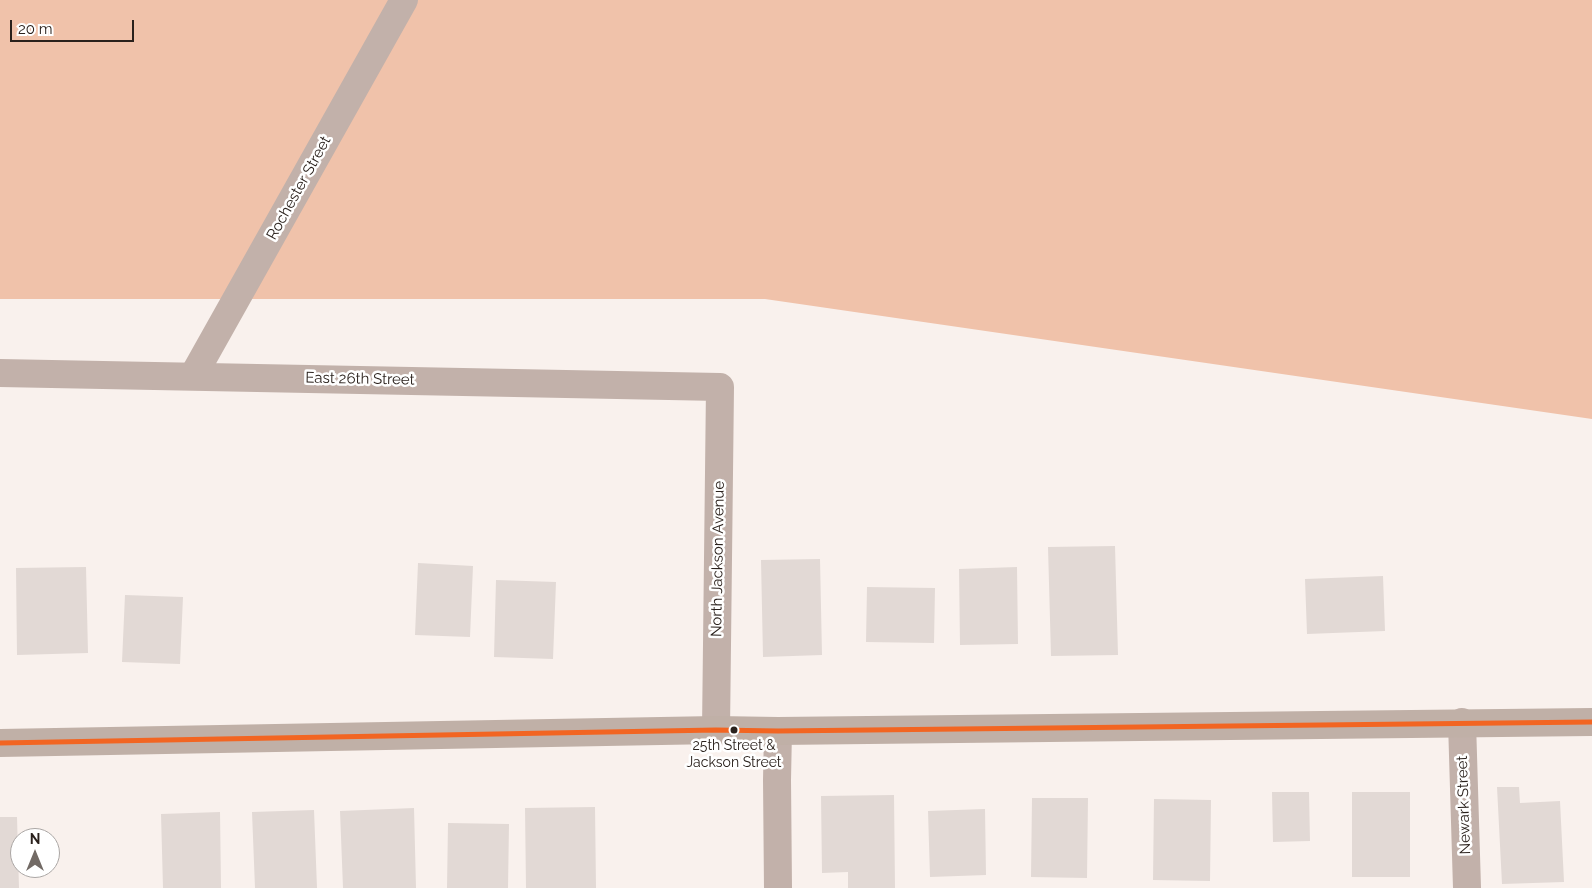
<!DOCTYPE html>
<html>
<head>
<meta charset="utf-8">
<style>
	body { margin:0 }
	#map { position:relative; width:1592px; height:888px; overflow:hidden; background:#f9f1ed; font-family:Raleway,sans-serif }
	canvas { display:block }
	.north { position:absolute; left:10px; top:828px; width:50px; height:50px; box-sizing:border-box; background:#fff; border:1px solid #aaa6a4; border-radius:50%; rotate:0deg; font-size:14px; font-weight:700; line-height:20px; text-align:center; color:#2a211c }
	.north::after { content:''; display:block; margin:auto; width:18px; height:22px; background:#726a65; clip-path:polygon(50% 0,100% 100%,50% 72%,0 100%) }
	.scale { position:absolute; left:10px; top:20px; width:124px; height:22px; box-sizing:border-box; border:2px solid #2a211c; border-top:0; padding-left:6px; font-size:15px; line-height:18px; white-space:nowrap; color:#2a211c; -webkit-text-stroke:4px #fff; paint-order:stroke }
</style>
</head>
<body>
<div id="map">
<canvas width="1592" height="888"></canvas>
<div class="north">N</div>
<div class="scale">20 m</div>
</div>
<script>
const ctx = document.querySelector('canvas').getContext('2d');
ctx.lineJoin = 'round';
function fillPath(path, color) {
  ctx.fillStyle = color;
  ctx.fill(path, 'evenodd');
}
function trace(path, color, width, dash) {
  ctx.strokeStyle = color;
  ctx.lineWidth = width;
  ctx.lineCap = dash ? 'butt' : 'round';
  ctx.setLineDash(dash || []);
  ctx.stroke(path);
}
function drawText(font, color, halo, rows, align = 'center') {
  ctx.font = font + ' Raleway,sans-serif';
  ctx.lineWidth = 5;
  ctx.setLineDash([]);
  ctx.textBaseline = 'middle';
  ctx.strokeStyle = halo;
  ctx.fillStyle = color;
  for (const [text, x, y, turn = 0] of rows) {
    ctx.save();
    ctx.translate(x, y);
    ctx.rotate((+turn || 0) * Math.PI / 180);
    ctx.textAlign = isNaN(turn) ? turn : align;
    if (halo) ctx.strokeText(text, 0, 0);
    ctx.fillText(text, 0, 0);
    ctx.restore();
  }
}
fillPath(new Path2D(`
	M 0,0 L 1592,0 L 1592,419 L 765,299 L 0,299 Z`), '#f0c2aa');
fillPath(new Path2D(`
	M 1115,546 L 1118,655 L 1051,656 L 1048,547 Z
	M 820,559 L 822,655 L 763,657 L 761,560 Z
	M 418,563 L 473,566 L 470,637 L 415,635 Z
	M 86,567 L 88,653 L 17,655 L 16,568 Z
	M 1017,567 L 1018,644 L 960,645 L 959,569 Z
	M 1383,576 L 1385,631 L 1307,634 L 1305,579 Z
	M 496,580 L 556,582 L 553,659 L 494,657 Z
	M 867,587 L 935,588 L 934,643 L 866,642 Z
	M 125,595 L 183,597 L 180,664 L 122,662 Z
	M 1497,787 L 1519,787 L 1520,803 L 1560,801 L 1564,882 L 1502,884 Z
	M 1272,792 L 1309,792 L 1310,841 L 1273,842 Z
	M 1352,792 L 1410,792 L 1410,877 L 1352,877 Z
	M 894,795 L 895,888 L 848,888 L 848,872 L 822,873 L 821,796 Z
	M 1032,798 L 1088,798 L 1087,878 L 1031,877 Z
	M 1154,799 L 1211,800 L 1210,881 L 1153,880 Z
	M 595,807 L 596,888 L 526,888 L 525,808 Z
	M 414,808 L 416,888 L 343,888 L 340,811 Z
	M 985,809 L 986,875 L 930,877 L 928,811 Z
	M 314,810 L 317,888 L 255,888 L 252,812 Z
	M 220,812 L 221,888 L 163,888 L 161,814 Z
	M 0,817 L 17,817 L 19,888 L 0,888 Z
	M 448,823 L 509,824 L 508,888 L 447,888 Z`), '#e2d9d5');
trace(new Path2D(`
	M 0,373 L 720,387 L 716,730
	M 193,376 L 404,0
	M 1462,722 L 1467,888
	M 778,888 L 777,780 L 778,731`), '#c2b1aa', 28);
trace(new Path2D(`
	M 0,743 L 716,730 L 778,731 L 1592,722`), '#c0b0a7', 28);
trace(new Path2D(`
	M 0,743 L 716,730 L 778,731 L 1592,722`), '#f26522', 5);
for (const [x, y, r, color] of [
	[734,730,4.5,"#2a211c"]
]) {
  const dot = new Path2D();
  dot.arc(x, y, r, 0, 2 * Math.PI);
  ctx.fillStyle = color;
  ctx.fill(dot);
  trace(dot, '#fff', 2);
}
drawText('14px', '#2a211c', '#fff', [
	["25th Street &",734,746],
	["Jackson Street",734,763]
]);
drawText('15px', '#2a211c', '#fff', [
	["Rochester Street",299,188,-61],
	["East 26th Street",360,379,1],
	["North Jackson Avenue",718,559,-89],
	["Newark Street",1464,805,-92]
]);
</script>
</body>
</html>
